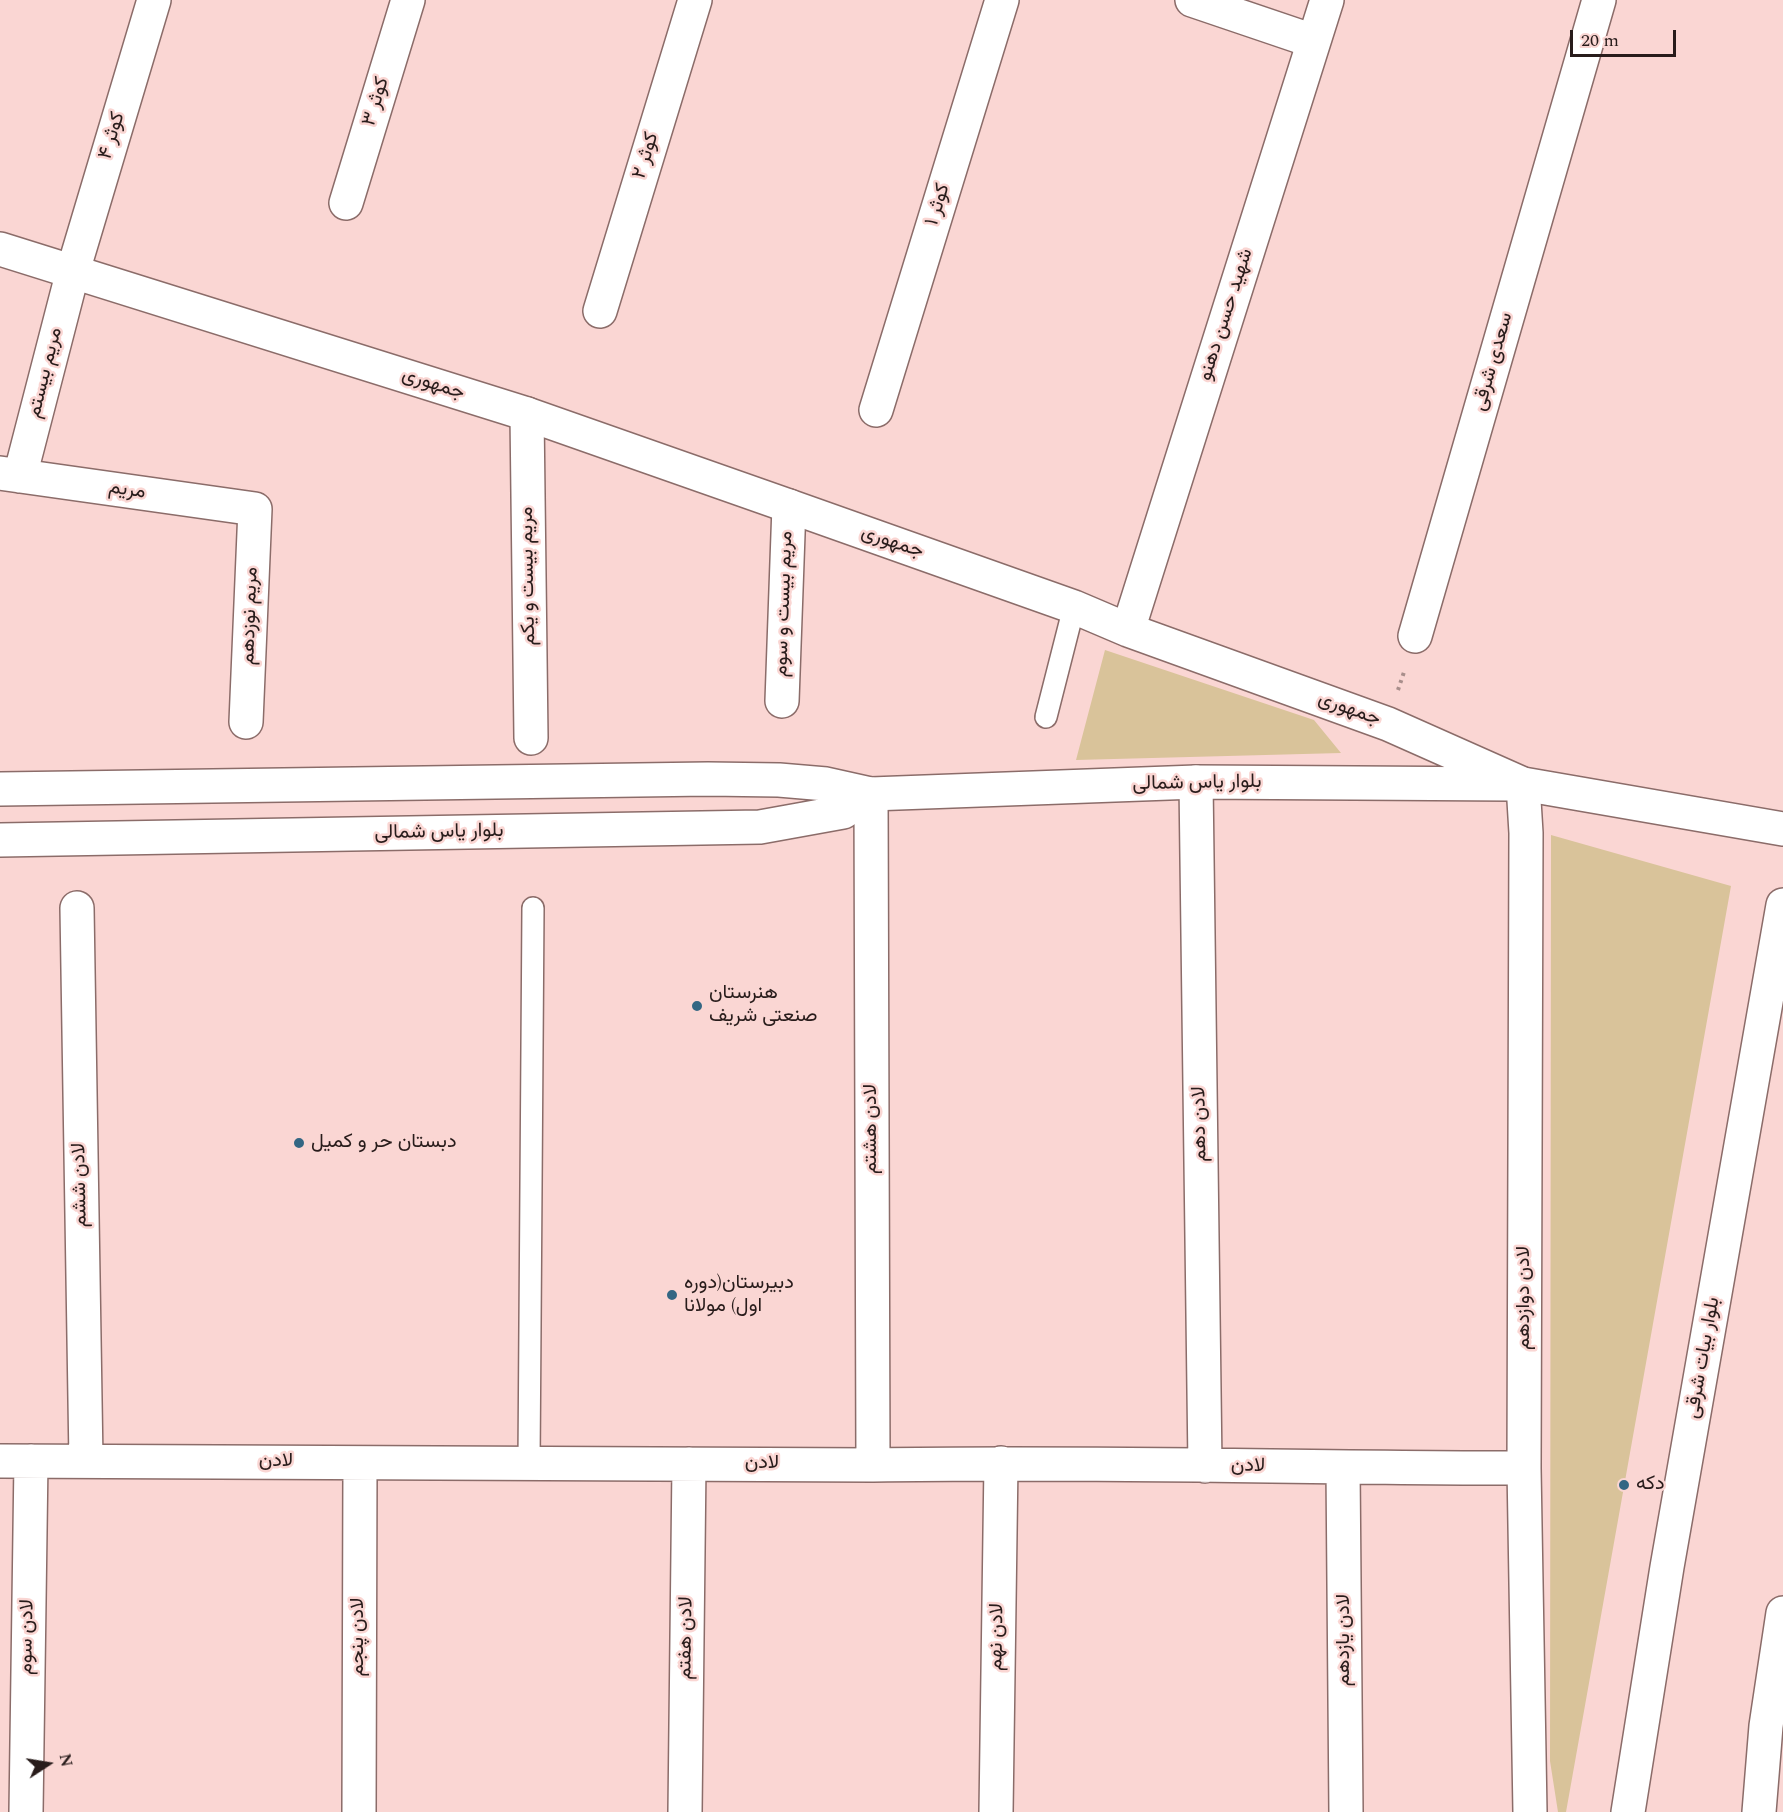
<!DOCTYPE html>
<html>
<head>
<meta charset="utf-8">
<style>
	body { margin:0 }
	#map { position:relative; width:1783px; height:1812px; overflow:hidden; background:#fad6d3; font-family:Spectral,serif }
	canvas { display:block }
	.north { position:absolute; left:18px; top:1734px; width:60px; height:60px; -webkit-text-stroke:4px #fad6d3; paint-order:stroke; rotate:78deg; font-size:16px; font-weight:700; line-height:24px; text-align:center; color:#281c1b }
	.north::after { content:''; display:block; margin:auto; width:21px; height:27px; background:#281c1b; clip-path:polygon(50% 0,100% 100%,50% 72%,0 100%) }
	.scale { position:absolute; left:1570px; top:30px; width:106px; height:27px; box-sizing:border-box; border:3px solid #281c1b; border-top:0; padding-left:8px; font-size:18px; line-height:21px; white-space:nowrap; color:#281c1b; -webkit-text-stroke:4px #fad6d3; paint-order:stroke }
</style>
</head>
<body>
<div id="map">
<canvas width="1783" height="1812"></canvas>
<div class="north">N</div>
<div class="scale">20 m</div>
</div>
<script>
const ctx = document.querySelector('canvas').getContext('2d');
ctx.lineJoin = 'round';
function fillPath(path, color) {
  ctx.fillStyle = color;
  ctx.fill(path, 'evenodd');
}
function trace(path, color, width, dash) {
  ctx.strokeStyle = color;
  ctx.lineWidth = width;
  ctx.lineCap = dash ? 'butt' : 'round';
  ctx.setLineDash(dash || []);
  ctx.stroke(path);
}
function drawText(font, color, halo, rows, align = 'center') {
  ctx.font = font + ' Spectral,Vazirmatn,serif';
  ctx.lineWidth = 5;
  ctx.setLineDash([]);
  ctx.textBaseline = 'middle';
  ctx.strokeStyle = halo;
  ctx.fillStyle = color;
  for (const [text, x, y, turn = 0] of rows) {
    ctx.save();
    ctx.translate(x, y);
    ctx.rotate((+turn || 0) * Math.PI / 180);
    ctx.textAlign = isNaN(turn) ? turn : align;
    if (halo) ctx.strokeText(text, 0, 0);
    ctx.fillText(text, 0, 0);
    ctx.restore();
  }
}
fillPath(new Path2D(`
	M 1105,650 L 1314,720 L 1341,753 L 1076,760 Z
	M 1551,835 L 1731,886 L 1566,1812 L 1558,1812 L 1550,1761 Z`), '#d9c39a');
const lane = new Path2D(`
	M 1046,717 L 1074,607
	M 529,1463 L 533,908`);
const street = new Path2D(`
	M 1192,0 L 1313,41
	M 346,203 L 408,0
	M 600,311 L 695,0
	M 876,410 L 1002,0
	M 527,414 L 531,738
	M 0,473 L 255,509 L 246,722
	M 20,476 L 73,271 L 154,0
	M 1415,636 L 1599,0
	M 782,701 L 789,506
	M 1196,782 L 1205,1466
	M 1523,784 L 1526,833 L 1524,1468 L 1530,1812
	M 871,794 L 873,1465
	M 77,908 L 86,1461
	M 0,1461 L 873,1465 C 1090,1461 1307,1468 1524,1468
	M 1343,1468 L 1346,1812
	M 26,1812 L 31,1461
	M 359,1812 L 360,1463
	M 685,1812 L 689,1464
	M 996,1812 L 1001,1463`);
const secondary = new Path2D(`
	M 0,249 L 527,414 L 789,506 L 1074,607 L 1128,630 L 1388,724 L 1523,784 L 1783,829
	M 1128,630 L 1327,0
	M 0,789 L 708,779 L 779,780 L 826,784 L 871,794 L 1196,782 L 1512,784
	M 0,840 L 760,827 L 843,812 L 871,794`);
const primary = new Path2D(`
	M 1628,1812 L 1667,1567 L 1783,905
	M 1759,1812 L 1766,1726 L 1783,1613`);
trace(lane, '#8b6c69', 24);
trace(street, '#8b6c69', 36);
trace(secondary, '#8b6c69', 36);
trace(primary, '#8b6c69', 36);
trace(new Path2D(`
	M 1398,690 L 1405,669`), '#a88e8b', 4, [3, 4.5]);
trace(lane, '#fff', 21);
trace(street, '#fff', 33);
trace(secondary, '#fff', 33);
trace(primary, '#fff', 33);
for (const [x, y, r, color] of [
	[697,1006,6,"#336683"],
	[299,1143,6,"#336683"],
	[672,1295,6,"#336683"],
	[1624,1485,6,"#336683"]
]) {
  const dot = new Path2D();
  dot.arc(x, y, r, 0, 2 * Math.PI);
  ctx.fillStyle = color;
  ctx.fill(dot);
  trace(dot, '#fad6d3', 2);
}
drawText('20px', '#281c1b', '#fad6d3', [
	["کوثر ۳",377,102,-73],
	["کوثر ۴",113,136,-73],
	["کوثر ۲",647,156,-73],
	["کوثر ۱",939,205,-73],
	["شهید حسن دهنو",1227,315,-72],
	["سعدی شرقی",1494,362,-74],
	["مریم بیستم",46,373,-76],
	["جمهوری",433,385,18],
	["مریم",127,491,8],
	["جمهوری",892,543,19],
	["مریم بیست و یکم",529,576,-91],
	["مریم بیست و سوم",785,604,-88],
	["مریم نوزدهم",251,616,-88],
	["جمهوری",1349,710,20],
	["بلوار یاس شمالی",1197,784,-1],
	["بلوار یاس شمالی",439,833,-1],
	["لادن دهم",1201,1124,-91],
	["لادن هشتم",872,1129,-90],
	["لادن ششم",81,1185,-91],
	["لادن دوازدهم",1525,1298,-90],
	["بلوار بیات شرقی",1704,1358,-80],
	["لادن",276,1462],
	["لادن",762,1464],
	["لادن",1248,1467,1],
	["لادن سوم",28,1637,-89],
	["لادن پنجم",359,1637,-90],
	["لادن نهم",998,1637,-89],
	["لادن هفتم",687,1638,-89],
	["لادن یازدهم",1345,1640,-90]
]);
drawText('20px', '#281c1b', '#fad6d3', [
	["هنرستان",709,994],
	["صنعتی شریف",709,1017],
	["دبستان حر و کمیل",311,1143],
	["دبیرستان(دوره",684,1284],
	["اول) مولانا",684,1307],
	["دکه",1636,1485]
], 'left');
</script>
</body>
</html>
